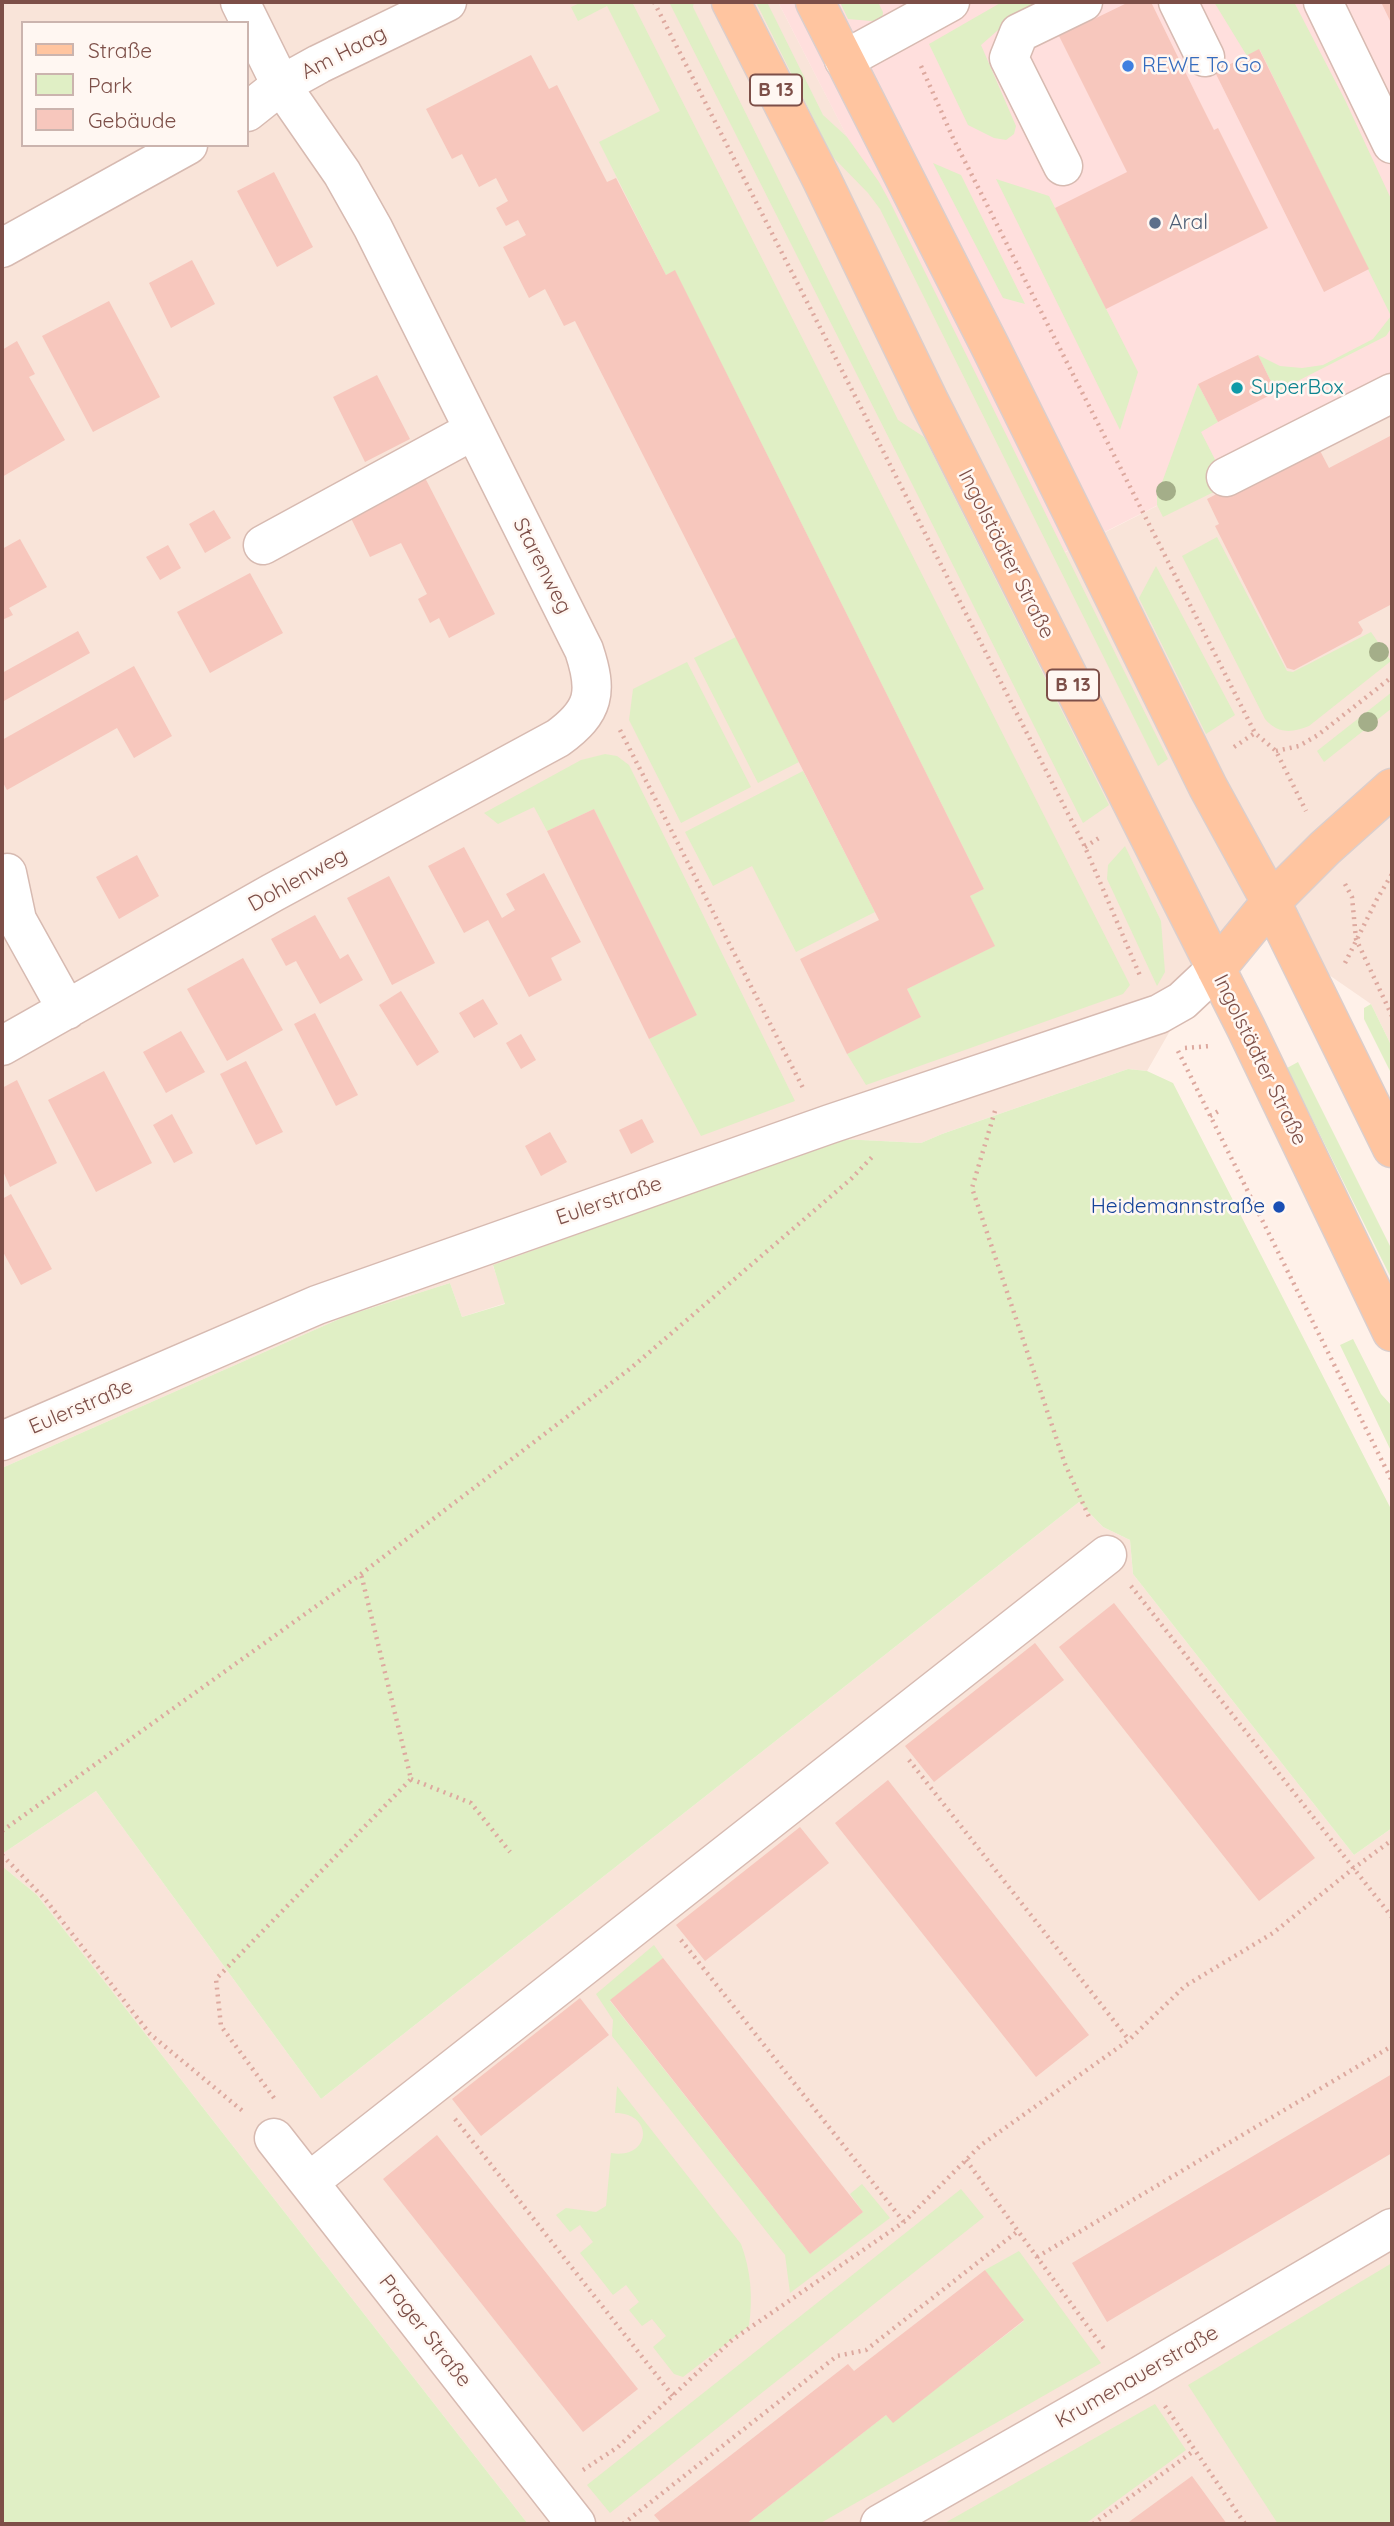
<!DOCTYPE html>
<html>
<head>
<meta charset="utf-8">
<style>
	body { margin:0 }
	#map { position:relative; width:1394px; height:2526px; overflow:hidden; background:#fff1e9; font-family:Quicksand,sans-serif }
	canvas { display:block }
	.frame { position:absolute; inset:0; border:4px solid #7d4f48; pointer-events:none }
	.legend { position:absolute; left:21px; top:21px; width:228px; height:126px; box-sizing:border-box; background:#fff7f2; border:2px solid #cbb4ae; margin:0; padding:9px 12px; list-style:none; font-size:21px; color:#7d4f48 }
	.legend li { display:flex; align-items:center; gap:14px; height:35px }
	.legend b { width:35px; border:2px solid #cbb4ae }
</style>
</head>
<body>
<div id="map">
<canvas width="1394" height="2526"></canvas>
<div class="frame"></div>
<ul class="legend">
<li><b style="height:9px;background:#ffc5a0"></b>Straße</li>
<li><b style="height:19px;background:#e0efc5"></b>Park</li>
<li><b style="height:19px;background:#f7c7bd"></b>Gebäude</li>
</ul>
</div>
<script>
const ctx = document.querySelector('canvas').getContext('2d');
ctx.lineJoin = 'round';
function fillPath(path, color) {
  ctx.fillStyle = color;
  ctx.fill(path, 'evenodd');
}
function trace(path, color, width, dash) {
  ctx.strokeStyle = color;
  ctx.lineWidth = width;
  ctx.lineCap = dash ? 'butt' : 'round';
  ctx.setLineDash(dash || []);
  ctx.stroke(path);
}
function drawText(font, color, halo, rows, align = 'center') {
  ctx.font = font + ' Quicksand,sans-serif';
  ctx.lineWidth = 5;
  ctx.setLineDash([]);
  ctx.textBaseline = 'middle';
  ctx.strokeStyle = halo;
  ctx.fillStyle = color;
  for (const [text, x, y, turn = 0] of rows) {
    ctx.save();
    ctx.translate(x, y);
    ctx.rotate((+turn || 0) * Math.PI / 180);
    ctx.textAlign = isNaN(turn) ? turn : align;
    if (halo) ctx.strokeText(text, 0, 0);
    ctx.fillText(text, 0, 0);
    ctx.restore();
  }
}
fillPath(new Path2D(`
	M 2,2 L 778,2 L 1062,554 L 1392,387 L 1392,1047 L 1371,1004 L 1238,912 L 1147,1071 L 1128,1069 L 942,1134 L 921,1143 L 841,1139 L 493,1266 L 506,1303 L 462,1317 L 450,1283 L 346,1316 L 2,1468 ZM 23,23 L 247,23 L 247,145 L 23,145 Z
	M 1079,1502 L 1103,1527 L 1130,1540 L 1133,1574 L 1354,1855 L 1392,1828 L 1392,2524 L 528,2524 L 37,1895 L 2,1866 L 2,1854 L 96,1791 L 321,2099 Z`), '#f9e4d9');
fillPath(new Path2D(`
	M 778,2 L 1392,2 L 1392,387 L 1061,554 Z`), '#ffdfdd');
fillPath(new Path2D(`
	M 582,2 L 632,2 L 1130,985 L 1123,994 L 866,1085 L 847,1054 L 921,1017 L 907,989 L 994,946 L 970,896 L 984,889 L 675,271 L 666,275 L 599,142 L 660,111 L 607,6 L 578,21 L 571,7 Z
	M 669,2 L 694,2 L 693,7 L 898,420 L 924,437 L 1109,805 L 1083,823 Z
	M 756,2 L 767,2 L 823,115 L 847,137 L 879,182 L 890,202 L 1168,759 L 1158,766 L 880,209 L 868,193 L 832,156 Z
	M 840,2 L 878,2 L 883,12 L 882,22 L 848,19 Z
	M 1002,2 L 1051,2 L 1005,24 L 981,45 L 1016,126 L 1014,134 L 1006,140 L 994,138 L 968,125 L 929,44 Z
	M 1214,2 L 1294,2 L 1345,100 L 1392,201 L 1392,332 L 1390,330 L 1386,336 L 1276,392 L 1258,355 L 1280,366 L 1302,368 L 1323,365 L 1373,339 L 1391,316 L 1260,50 L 1247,56 Z
	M 933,163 L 961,175 L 1025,304 L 1003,298 Z
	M 996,179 L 1049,196 L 1138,372 L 1120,430 Z
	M 1198,384 L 1218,422 L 1201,432 L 1228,485 L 1163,517 L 1157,505 L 1157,496 Z
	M 1217,537 L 1287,671 L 1293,672 L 1371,632 L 1391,661 L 1309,726 C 1292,733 1278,734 1265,719 L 1182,556 Z
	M 1156,566 L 1235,715 L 1206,734 L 1139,598 Z
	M 736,637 L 799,762 L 758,783 L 694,658 Z
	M 687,662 L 751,787 L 681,823 L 629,720 L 633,689 Z
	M 1392,692 L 1392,708 L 1324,762 L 1317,751 Z
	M 605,754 L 617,756 L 629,765 L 795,1101 L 701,1136 L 649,1039 L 697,1015 L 594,809 L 547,831 L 534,807 L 498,824 L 484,813 L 581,760 Z
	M 803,771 L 875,912 L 796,952 L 752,866 L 713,886 L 685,832 Z
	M 1125,846 L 1161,921 L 1165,972 L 1157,986 L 1107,879 L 1108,865 Z
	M 1371,1004 L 1392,1047 L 1392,1075 L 1364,1019 L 1364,1008 Z
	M 1298,1062 L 1392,1250 L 1392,1280 L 1287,1068 Z
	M 1128,1069 L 1147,1071 L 1173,1083 L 1392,1511 L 1392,1828 L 1354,1855 L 1133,1574 L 1130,1540 L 1103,1527 L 1079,1502 L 321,2099 L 96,1791 L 2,1854 L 2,1468 L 346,1316 L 450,1283 L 462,1317 L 505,1304 L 493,1265 L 841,1139 L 921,1143 L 942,1134 Z
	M 1353,1339 L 1381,1394 L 1392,1406 L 1392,1453 L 1340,1345 Z
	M 2,1866 L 37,1895 L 528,2524 L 2,2524 Z
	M 654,1945 L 663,1958 L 610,2001 L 810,2254 L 863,2212 L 850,2194 L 862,2184 L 890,2218 L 790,2293 L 785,2255 L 612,2036 L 613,2020 L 596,1994 Z
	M 617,2086 L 741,2244 C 751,2271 753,2297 749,2326 L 683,2377 L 674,2374 L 653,2347 L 666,2336 L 652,2319 L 642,2326 L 629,2310 L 639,2302 L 626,2285 L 613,2295 L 580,2253 L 593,2242 L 580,2225 L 570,2232 L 556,2215 L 566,2208 L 596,2212 L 606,2206 L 611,2153 C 651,2160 655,2113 615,2113 Z
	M 961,2189 L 984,2217 L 610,2513 L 587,2485 Z
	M 1019,2251 L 1101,2363 L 819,2524 L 746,2524 L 886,2415 L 893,2422 L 1024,2321 L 985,2270 Z
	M 1392,2263 L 1392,2524 L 1278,2524 L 1188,2385 Z
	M 1155,2404 L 1186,2450 L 1085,2524 L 943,2524 Z`), '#e0efc5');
fillPath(new Path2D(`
	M 1129,2 L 1151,2 L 1197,96 L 1214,130 L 1218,128 L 1268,228 L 1106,309 L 1055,208 L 1127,172 L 1059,36 Z
	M 1381,2 L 1392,2 L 1392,25 Z
	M 1259,49 L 1369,269 L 1324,292 L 1215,72 Z
	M 531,55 L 549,89 L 557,85 L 607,182 L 616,178 L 666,275 L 675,270 L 984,889 L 970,896 L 995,946 L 907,989 L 921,1017 L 847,1054 L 800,959 L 879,920 L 575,321 L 564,326 L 545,289 L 529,298 L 503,247 L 526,235 L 518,220 L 506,226 L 496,208 L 508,201 L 496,178 L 479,187 L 462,154 L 452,159 L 426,109 Z
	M 274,172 L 313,247 L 277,267 L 237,191 Z
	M 192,260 L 215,304 L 171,328 L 149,283 Z
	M 109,301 L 160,397 L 93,432 L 42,336 Z
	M 17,341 L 35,374 L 29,377 L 65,440 L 2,477 L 2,350 Z
	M 1258,355 L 1276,392 L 1218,422 L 1198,384 Z
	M 377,375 L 410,439 L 365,462 L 333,397 Z
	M 1392,435 L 1392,604 L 1358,622 L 1363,630 L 1361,634 L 1294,670 L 1287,668 L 1215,526 L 1219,524 L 1207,499 L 1316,443 L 1329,468 Z
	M 421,470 L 495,614 L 449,638 L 439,618 L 430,623 L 418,599 L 427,594 L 401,543 L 370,557 L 346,508 Z
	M 214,510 L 231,538 L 205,553 L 189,524 Z
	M 20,539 L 47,587 L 9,608 L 13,615 L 2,620 L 2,549 Z
	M 168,545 L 181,568 L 160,580 L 146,557 Z
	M 250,573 L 283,633 L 210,673 L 177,612 Z
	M 78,631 L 90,653 L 2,702 L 2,673 Z
	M 134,666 L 172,736 L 134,758 L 117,728 L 7,790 L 2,781 L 2,740 Z
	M 594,809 L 697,1015 L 649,1039 L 547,831 Z
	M 464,847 L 502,918 L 515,910 L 506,894 L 544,873 L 581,942 L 551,958 L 562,980 L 529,997 L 488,920 L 464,933 L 428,866 Z
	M 137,855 L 159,896 L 119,919 L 96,877 Z
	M 389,876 L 435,963 L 392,985 L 347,898 Z
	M 315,915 L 340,959 L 348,954 L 363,980 L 320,1004 L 296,961 L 286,966 L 271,939 Z
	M 243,958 L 283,1030 L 227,1061 L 187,989 Z
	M 401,991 L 439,1052 L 417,1066 L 379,1005 Z
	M 483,999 L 498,1024 L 474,1038 L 459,1013 Z
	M 315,1013 L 358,1095 L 336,1106 L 294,1024 Z
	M 181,1031 L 205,1072 L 166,1093 L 143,1052 Z
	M 521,1034 L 536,1060 L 521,1069 L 506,1043 Z
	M 246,1061 L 283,1132 L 256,1145 L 220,1074 Z
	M 104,1071 L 152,1163 L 96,1192 L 48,1100 Z
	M 17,1080 L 57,1163 L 10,1187 L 2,1169 L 2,1088 Z
	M 172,1114 L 193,1153 L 174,1163 L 153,1125 Z
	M 642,1119 L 654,1142 L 631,1154 L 619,1130 Z
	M 550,1132 L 567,1162 L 541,1176 L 525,1146 Z
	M 11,1194 L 52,1269 L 21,1285 L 2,1250 L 2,1199 Z
	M 1114,1603 L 1315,1858 L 1259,1901 L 1059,1647 Z
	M 1035,1643 L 1064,1680 L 934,1782 L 905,1746 Z
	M 888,1780 L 1089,2035 L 1036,2077 L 835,1823 Z
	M 800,1827 L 829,1863 L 705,1961 L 676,1925 Z
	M 663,1958 L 863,2212 L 810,2254 L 610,2000 Z
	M 580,1998 L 609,2035 L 481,2136 L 452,2099 Z
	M 1392,2074 L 1392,2153 L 1107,2322 L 1072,2263 Z
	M 437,2135 L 638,2389 L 583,2432 L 383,2179 Z
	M 985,2270 L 1024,2320 L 893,2423 L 886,2415 L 746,2524 L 662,2524 L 654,2515 L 848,2364 L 854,2371 Z
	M 1192,2476 L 1227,2524 L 1126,2524 Z`), '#f7c7bd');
const minor = new Path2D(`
	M 1178,2 L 1205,57
	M 1323,2 L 1392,144
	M 844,60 L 950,2
	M 247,112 L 281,85 L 319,64 L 447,2
	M 1063,166 L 1009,58 L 1019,33 L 1083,2
	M 2,248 L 188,145
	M 1226,477 L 1392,393
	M 263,545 L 474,430
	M 7,873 L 17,920 L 67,1010
	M 2,1046 L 272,893 L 558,738 C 595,711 598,692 584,650 L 373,228 L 342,173 L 281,85 L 240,2
	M 2,1441 L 317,1305 L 830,1124 L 1159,1014 L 1182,1001 L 1216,969
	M 274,2138 L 576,2524
	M 309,2182 L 1107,1555
	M 880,2524 L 1143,2374 L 1392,2228`);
const major = new Path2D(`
	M 731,2 L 821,178 L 929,401 L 1246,1028 L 1392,1332
	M 815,2 L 989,344 L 1208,787 L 1271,902 L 1392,1148
	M 1216,969 L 1271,902 L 1325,848 L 1392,788`);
trace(minor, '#d7bab1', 41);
trace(major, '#dbcecc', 41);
trace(new Path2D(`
	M 654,2 L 1085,847 L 1141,978
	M 921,66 L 953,138 L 1255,733 L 1276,751 L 1306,811
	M 620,730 L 804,1090
	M 1234,747 L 1255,733
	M 1276,751 L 1299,746 L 1318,735 L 1392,677
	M 1085,847 L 1102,836
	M 1345,884 L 1352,897 L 1356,939 L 1392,1016
	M 1345,963 L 1377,899 L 1392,874
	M 1185,1048 L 1210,1046
	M 1178,1051 L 1392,1481
	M 995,1111 L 972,1188 L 1065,1464 L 1090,1519
	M 1210,1116 L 1222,1109
	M 1131,1586 L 1392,1917
	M 909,1760 L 1129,2040
	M 411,1779 L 471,1803 L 510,1852
	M 2,1831 L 361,1574 L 631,1368 L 851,1179 L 874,1155
	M 2,1855 L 45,1899 L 150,2034 L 245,2113
	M 681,1940 L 904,2222
	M 274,2098 L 221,2026 L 216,1979 L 411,1779 L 361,1574
	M 455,2119 L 673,2396
	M 966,2160 L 1105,2350
	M 1037,2257 L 1392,2046
	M 1165,2406 L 1245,2524
	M 583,2470 L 618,2447 L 732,2340 L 904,2222 L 981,2145 L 1129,2040 L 1185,1986 L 1273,1933 L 1354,1868 L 1392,1840
	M 623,2524 L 837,2356 L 866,2350 L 1018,2231
	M 1093,2524 L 1195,2450`), '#dda99f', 4.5, [2, 5]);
trace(minor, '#fff', 38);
trace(major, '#ffc5a0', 38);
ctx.fillStyle = '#a4ae89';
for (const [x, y] of [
	[1166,491],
	[1379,652],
	[1368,722]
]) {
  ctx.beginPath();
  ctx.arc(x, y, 10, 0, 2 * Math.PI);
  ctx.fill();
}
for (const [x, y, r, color] of [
	[1128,66,7,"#3f7fe0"],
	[1155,223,7,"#5c6f8a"],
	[1237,388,7,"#0f9aa8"],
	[1279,1207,7,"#1a4fb4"]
]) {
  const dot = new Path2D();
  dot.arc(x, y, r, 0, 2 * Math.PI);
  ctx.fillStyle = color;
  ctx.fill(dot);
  trace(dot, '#fff7f2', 2.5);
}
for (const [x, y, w] of [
	[776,90,52],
	[1073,685,52]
]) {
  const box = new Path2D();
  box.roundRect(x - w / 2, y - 15.5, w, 31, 5);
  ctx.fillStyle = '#fff7f2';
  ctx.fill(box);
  trace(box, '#7d4f48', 2);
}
drawText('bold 19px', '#7d4f48', null, [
	["B 13",776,90],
	["B 13",1073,685]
]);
drawText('21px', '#7d4f48', '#fff7f2', [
	["Am Haag",344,53,-27],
	["Ingolstädter Straße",1006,554,63],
	["Starenweg",542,566,63],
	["Dohlenweg",298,880,-29],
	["Ingolstädter Straße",1260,1060,64],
	["Eulerstraße",609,1201,-19],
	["Eulerstraße",81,1407,-23],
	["Prager Straße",425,2331,52],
	["Krumenauerstraße",1137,2377,-30]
]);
drawText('21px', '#366cbe', '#fff7f2', [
	["REWE To Go",1142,66]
], 'left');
drawText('21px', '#4e5e75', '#fff7f2', [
	["Aral",1169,223]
], 'left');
drawText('21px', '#0d838f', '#fff7f2', [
	["SuperBox",1251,388]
], 'left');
drawText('21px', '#164399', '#fff7f2', [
	["Heidemannstraße",1265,1207]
], 'right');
</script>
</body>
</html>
